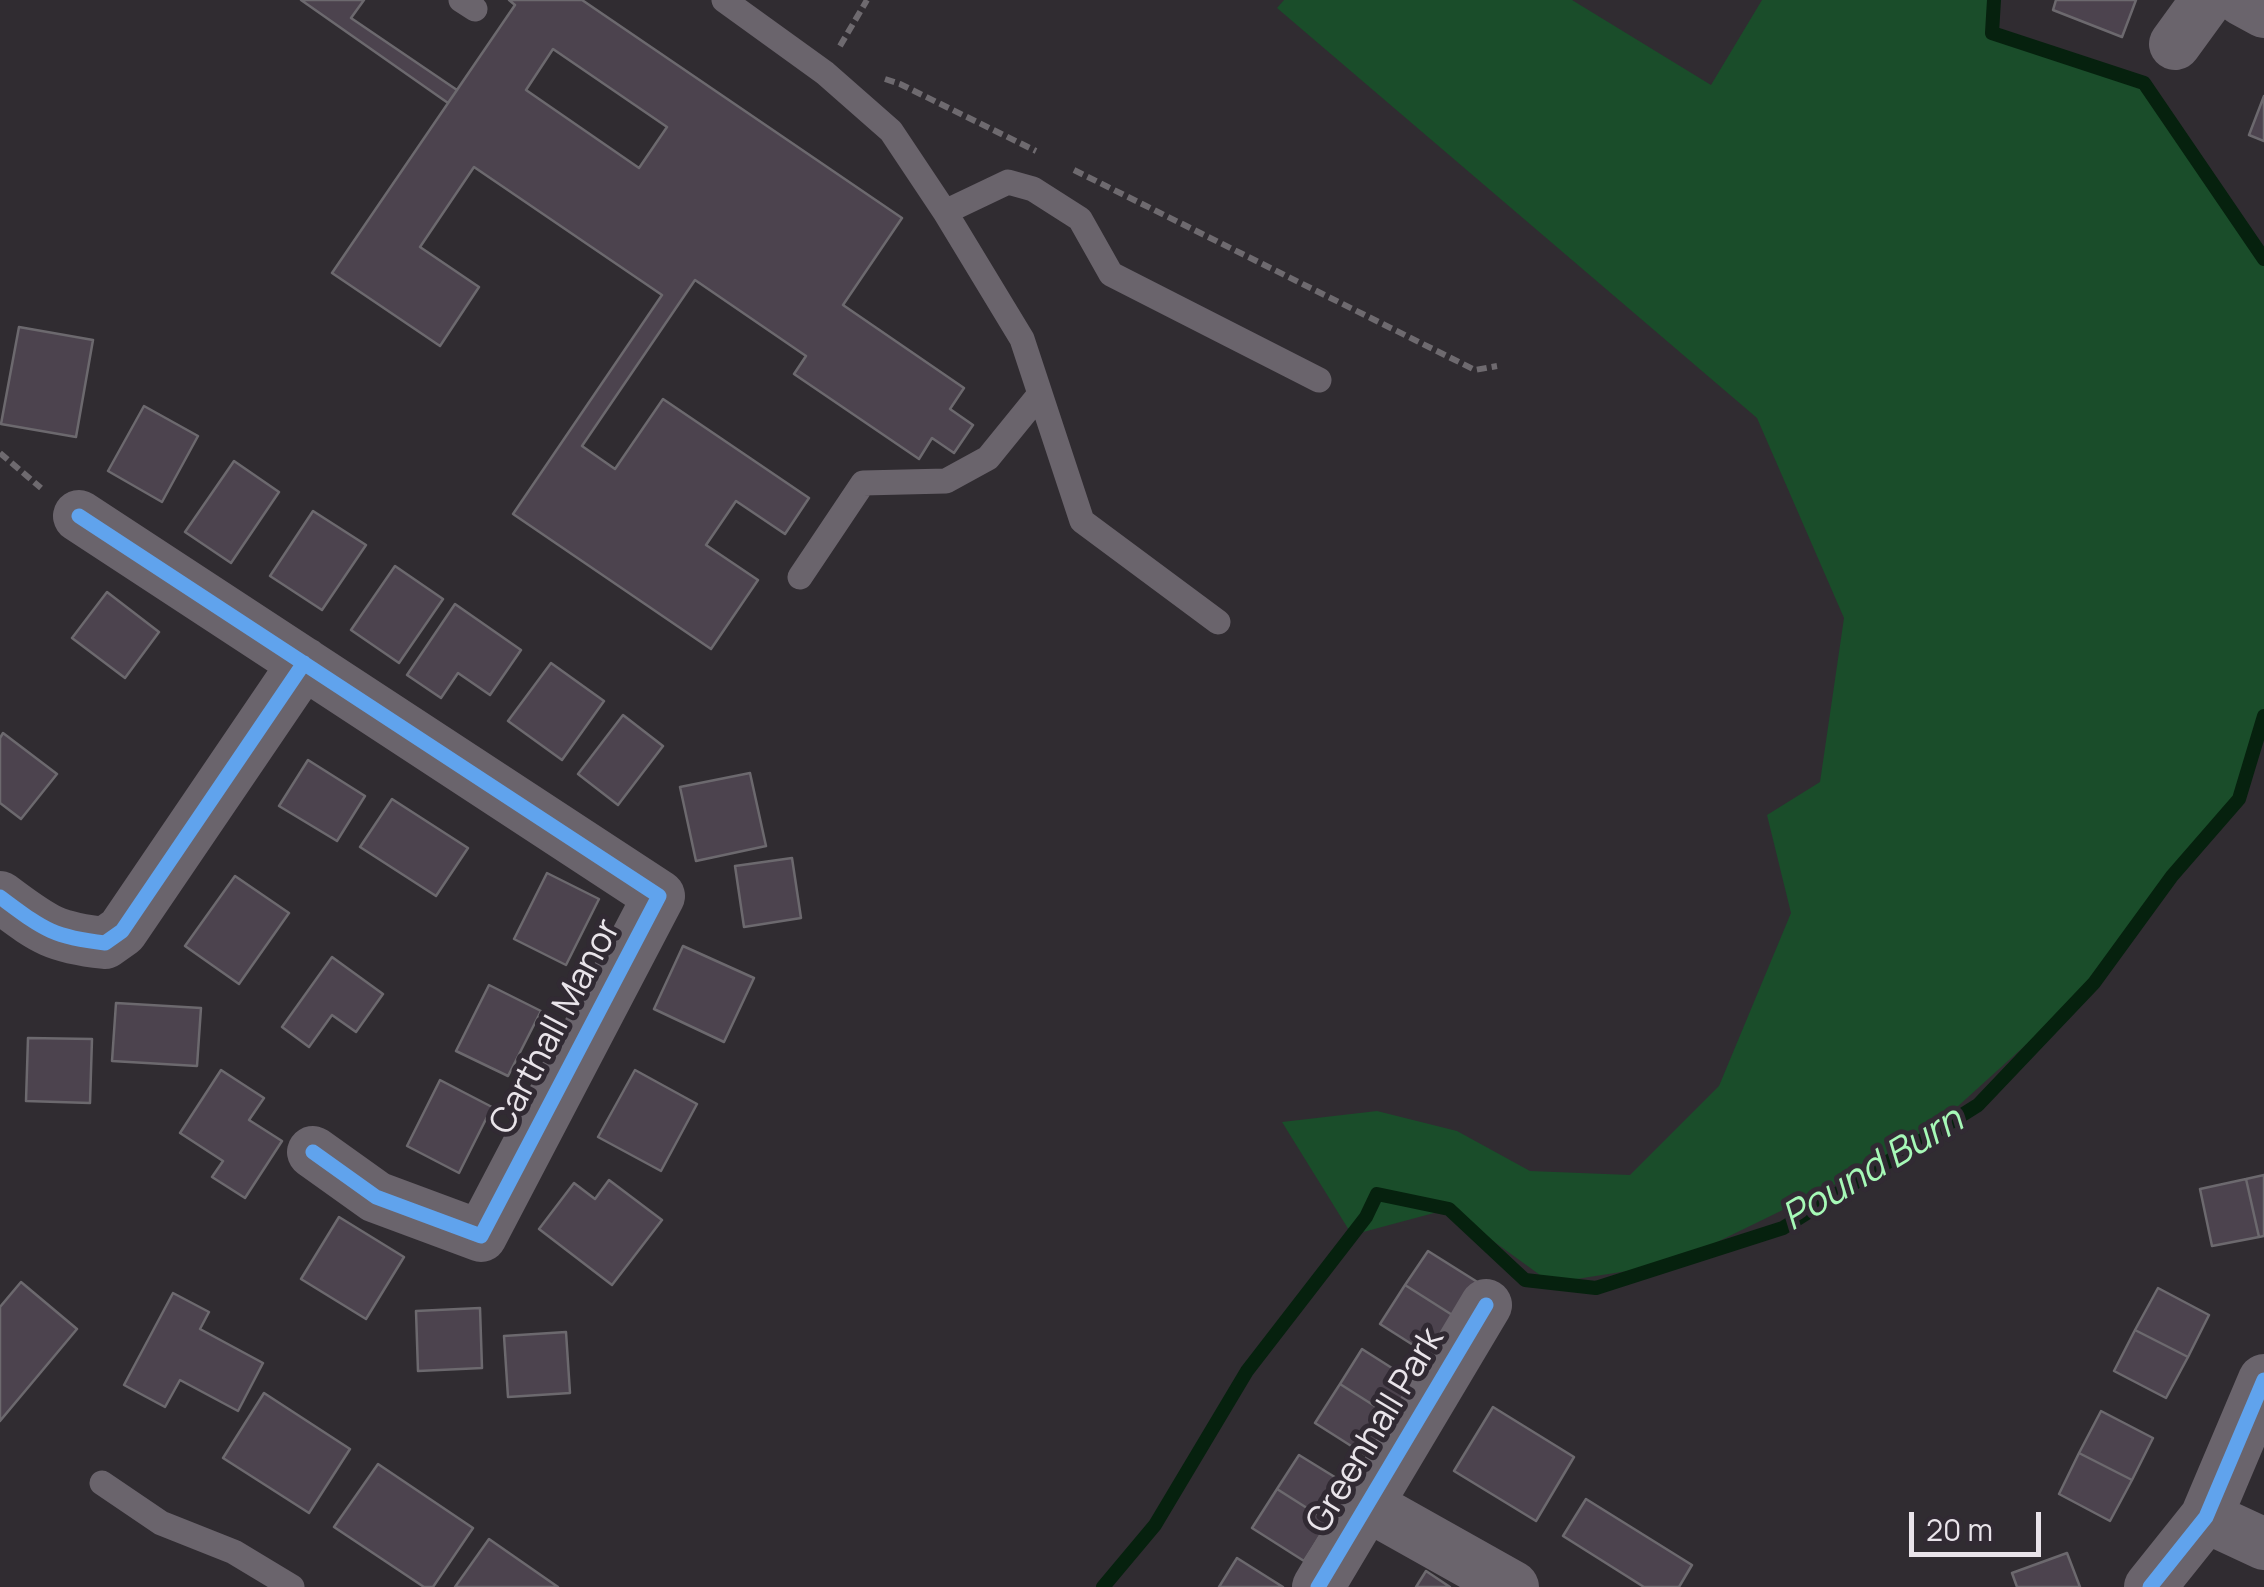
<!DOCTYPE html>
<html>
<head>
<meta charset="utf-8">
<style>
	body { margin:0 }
	#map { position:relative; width:2264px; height:1587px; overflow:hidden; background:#302c31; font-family:Manrope,sans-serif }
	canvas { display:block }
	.scale { position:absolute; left:1909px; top:1512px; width:132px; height:45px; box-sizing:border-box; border:5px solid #e9e4ea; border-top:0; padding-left:12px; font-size:30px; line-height:35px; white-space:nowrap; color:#e9e4ea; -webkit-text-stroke:8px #312a33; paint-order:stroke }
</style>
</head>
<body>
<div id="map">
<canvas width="2264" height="1587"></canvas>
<div class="scale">20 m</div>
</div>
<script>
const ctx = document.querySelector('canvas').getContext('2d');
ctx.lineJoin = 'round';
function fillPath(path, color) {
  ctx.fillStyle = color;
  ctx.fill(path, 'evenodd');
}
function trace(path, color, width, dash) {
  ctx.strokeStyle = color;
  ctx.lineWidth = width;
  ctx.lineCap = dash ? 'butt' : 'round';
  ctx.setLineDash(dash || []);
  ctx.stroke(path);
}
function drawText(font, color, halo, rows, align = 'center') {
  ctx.font = font + ' Manrope,sans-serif';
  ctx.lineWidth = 10;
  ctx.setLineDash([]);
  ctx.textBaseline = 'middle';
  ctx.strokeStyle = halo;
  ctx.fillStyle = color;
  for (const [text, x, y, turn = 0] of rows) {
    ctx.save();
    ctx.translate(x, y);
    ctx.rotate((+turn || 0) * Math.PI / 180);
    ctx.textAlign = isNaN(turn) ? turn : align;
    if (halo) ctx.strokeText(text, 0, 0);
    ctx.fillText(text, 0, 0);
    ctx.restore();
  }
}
fillPath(new Path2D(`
	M 1284,0 L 1572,0 L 1711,85 L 1762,0 L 1994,0 L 1992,34 L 2144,83 L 2264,256 L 2264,716 L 2239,799 L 2094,983 L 1914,1146 L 1672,1264 L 1551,1283 L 1449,1209 L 1352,1235 L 1282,1122 L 1377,1111 L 1457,1131 L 1530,1171 L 1630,1175 L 1719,1086 L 1791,913 L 1767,815 L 1820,782 L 1844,618 L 1757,418 L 1277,8 Z`), '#1a4d2a');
trace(new Path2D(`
	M 1994,0 L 1992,33 L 2144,83 L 2264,259
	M 1103,1587 L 1155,1525 L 1247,1371 L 1366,1217 L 1377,1194 L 1449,1209 L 1525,1280 L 1596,1288 L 1783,1228 L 1978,1105 L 2094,983 L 2172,876 L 2239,799 L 2264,716`), '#06210e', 14);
const building = new Path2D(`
	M 301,0 L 364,0 L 351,18 L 457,90 L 448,103 Z
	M 509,0 L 582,0 L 902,218 L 843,305 L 964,388 L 950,409 L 973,425 L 954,453 L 932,438 L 919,459 L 794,374 L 806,356 L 695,280 L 582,446 L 615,469 L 663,399 L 809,498 L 785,534 L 736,501 L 706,545 L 758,580 L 711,649 L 513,514 L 662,295 L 474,167 L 420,247 L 479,287 L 440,346 L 332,273 L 515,5 ZM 553,49 L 667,127 L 639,168 L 526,90 Z
	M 2056,0 L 2136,0 L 2122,37 L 2053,10 Z
	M 2264,96 L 2264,141 L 2249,135 Z
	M 19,327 L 93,340 L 76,437 L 1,424 Z
	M 144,406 L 198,436 L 162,502 L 108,471 Z
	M 234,461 L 279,492 L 231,563 L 185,532 Z
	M 313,511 L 366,545 L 322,610 L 270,576 Z
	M 395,566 L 443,599 L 399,663 L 351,630 Z
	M 107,592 L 159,632 L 125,678 L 72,638 Z
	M 455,604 L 521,650 L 490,695 L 458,673 L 441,698 L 407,675 Z
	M 551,663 L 604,701 L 562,760 L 508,721 Z
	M 623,715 L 663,746 L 618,805 L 578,774 Z
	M 3,733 L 57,774 L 21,819 L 0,803 L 0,738 Z
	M 308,760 L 365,796 L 337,841 L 279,806 Z
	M 750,773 L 766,846 L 696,861 L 680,787 Z
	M 392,799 L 468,848 L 436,896 L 360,847 Z
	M 792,858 L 801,918 L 744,927 L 735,866 Z
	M 547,873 L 599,899 L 566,965 L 514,939 Z
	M 235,876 L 289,913 L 239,984 L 185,946 Z
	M 683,946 L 754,978 L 724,1042 L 654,1009 Z
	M 332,957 L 383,994 L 356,1032 L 332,1015 L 309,1047 L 282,1027 Z
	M 489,985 L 541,1011 L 508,1076 L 456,1051 Z
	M 116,1003 L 201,1008 L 197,1066 L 112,1061 Z
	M 28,1038 L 92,1039 L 90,1103 L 26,1101 Z
	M 221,1070 L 264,1098 L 249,1120 L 282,1141 L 245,1198 L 212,1177 L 223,1161 L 180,1133 Z
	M 635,1070 L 697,1104 L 661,1171 L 598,1137 Z
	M 440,1080 L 492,1107 L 459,1173 L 407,1146 Z
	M 2264,1175 L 2264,1236 L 2259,1237 L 2246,1179 Z
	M 2246,1179 L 2259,1237 L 2212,1246 L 2200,1189 Z
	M 609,1180 L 662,1220 L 612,1285 L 539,1229 L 574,1183 L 595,1199 Z
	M 339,1217 L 404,1257 L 366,1319 L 301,1279 Z
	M 1428,1251 L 1479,1283 L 1457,1318 L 1405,1285 Z
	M 21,1282 L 77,1329 L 0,1421 L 0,1307 Z
	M 1405,1285 L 1457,1318 L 1432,1357 L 1380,1324 Z
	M 2158,1288 L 2209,1315 L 2188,1357 L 2135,1330 Z
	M 173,1293 L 209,1312 L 200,1329 L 263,1363 L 238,1411 L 180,1380 L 165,1407 L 124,1385 Z
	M 480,1308 L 482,1368 L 418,1371 L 416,1311 Z
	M 2135,1330 L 2188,1357 L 2166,1398 L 2114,1371 Z
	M 566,1332 L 570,1393 L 508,1397 L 504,1336 Z
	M 1362,1349 L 1414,1382 L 1392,1417 L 1340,1384 Z
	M 1340,1384 L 1392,1417 L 1367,1456 L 1315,1423 Z
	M 264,1393 L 350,1449 L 309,1513 L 223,1458 Z
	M 1493,1407 L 1574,1457 L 1536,1521 L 1454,1471 Z
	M 2101,1411 L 2153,1438 L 2132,1480 L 2079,1453 Z
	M 2079,1453 L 2132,1480 L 2110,1521 L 2059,1494 Z
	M 1299,1455 L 1351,1487 L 1329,1522 L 1277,1489 Z
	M 378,1464 L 473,1528 L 433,1587 L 424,1587 L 334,1527 Z
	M 1277,1489 L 1329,1522 L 1304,1561 L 1252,1528 Z
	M 1586,1499 L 1692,1565 L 1679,1587 L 1644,1587 L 1563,1536 Z
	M 489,1539 L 558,1587 L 455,1587 Z
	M 2067,1553 L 2080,1587 L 2017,1587 L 2012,1573 Z
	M 1237,1558 L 1283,1587 L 1219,1587 Z
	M 1426,1571 L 1450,1587 L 1416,1587 Z`);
fillPath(building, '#4c434e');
trace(building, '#6c696e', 2.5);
trace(new Path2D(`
	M 840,46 L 867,0
	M 885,79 L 900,84 L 1036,151
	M 1074,170 L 1475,370 L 1497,366
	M 0,453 L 41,488`), '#6e6a6f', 6, [10, 5]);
trace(new Path2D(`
	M 461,0 L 475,9
	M 724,0 L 825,73 L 891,131 L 945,212 L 1022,339 L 1082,521 L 1218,622
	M 945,212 L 1008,182 L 1033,189 L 1080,219 L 1111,274 L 1319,380
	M 800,577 L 863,483 L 946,481 L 988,458 L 1040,394
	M 102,1483 L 161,1523 L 234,1552 L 292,1587`), '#6a646c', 25);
trace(new Path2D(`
	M 2242,0 L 2264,12
	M 2175,44 L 2207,0
	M 79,516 L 659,896 L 481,1236 L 376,1197 L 313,1152
	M 0,897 C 42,928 51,937 105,943 L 122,931 L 304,663
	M 1367,1505 L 1513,1587
	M 2206,1517 L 2264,1544
	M 1318,1587 L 1486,1305
	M 2150,1587 L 2206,1517 L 2264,1380`), '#6a646c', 52);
trace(new Path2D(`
	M 79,516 L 659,896 L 481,1236 L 376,1197 L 313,1152
	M 0,897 C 42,928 51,937 105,943 L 122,931 L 304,663
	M 1318,1587 L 1486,1305
	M 2150,1587 L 2206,1517 L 2264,1380`), '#60a3ed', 15);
drawText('35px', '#e9e4ea', '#312a33', [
	["Carthall Manor",556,1027,-62],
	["Greenhall Park",1376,1431,-59]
]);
drawText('italic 38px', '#a6f9b7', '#312a33', [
	["Pound Burn",1873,1170,-31]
]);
</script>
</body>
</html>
